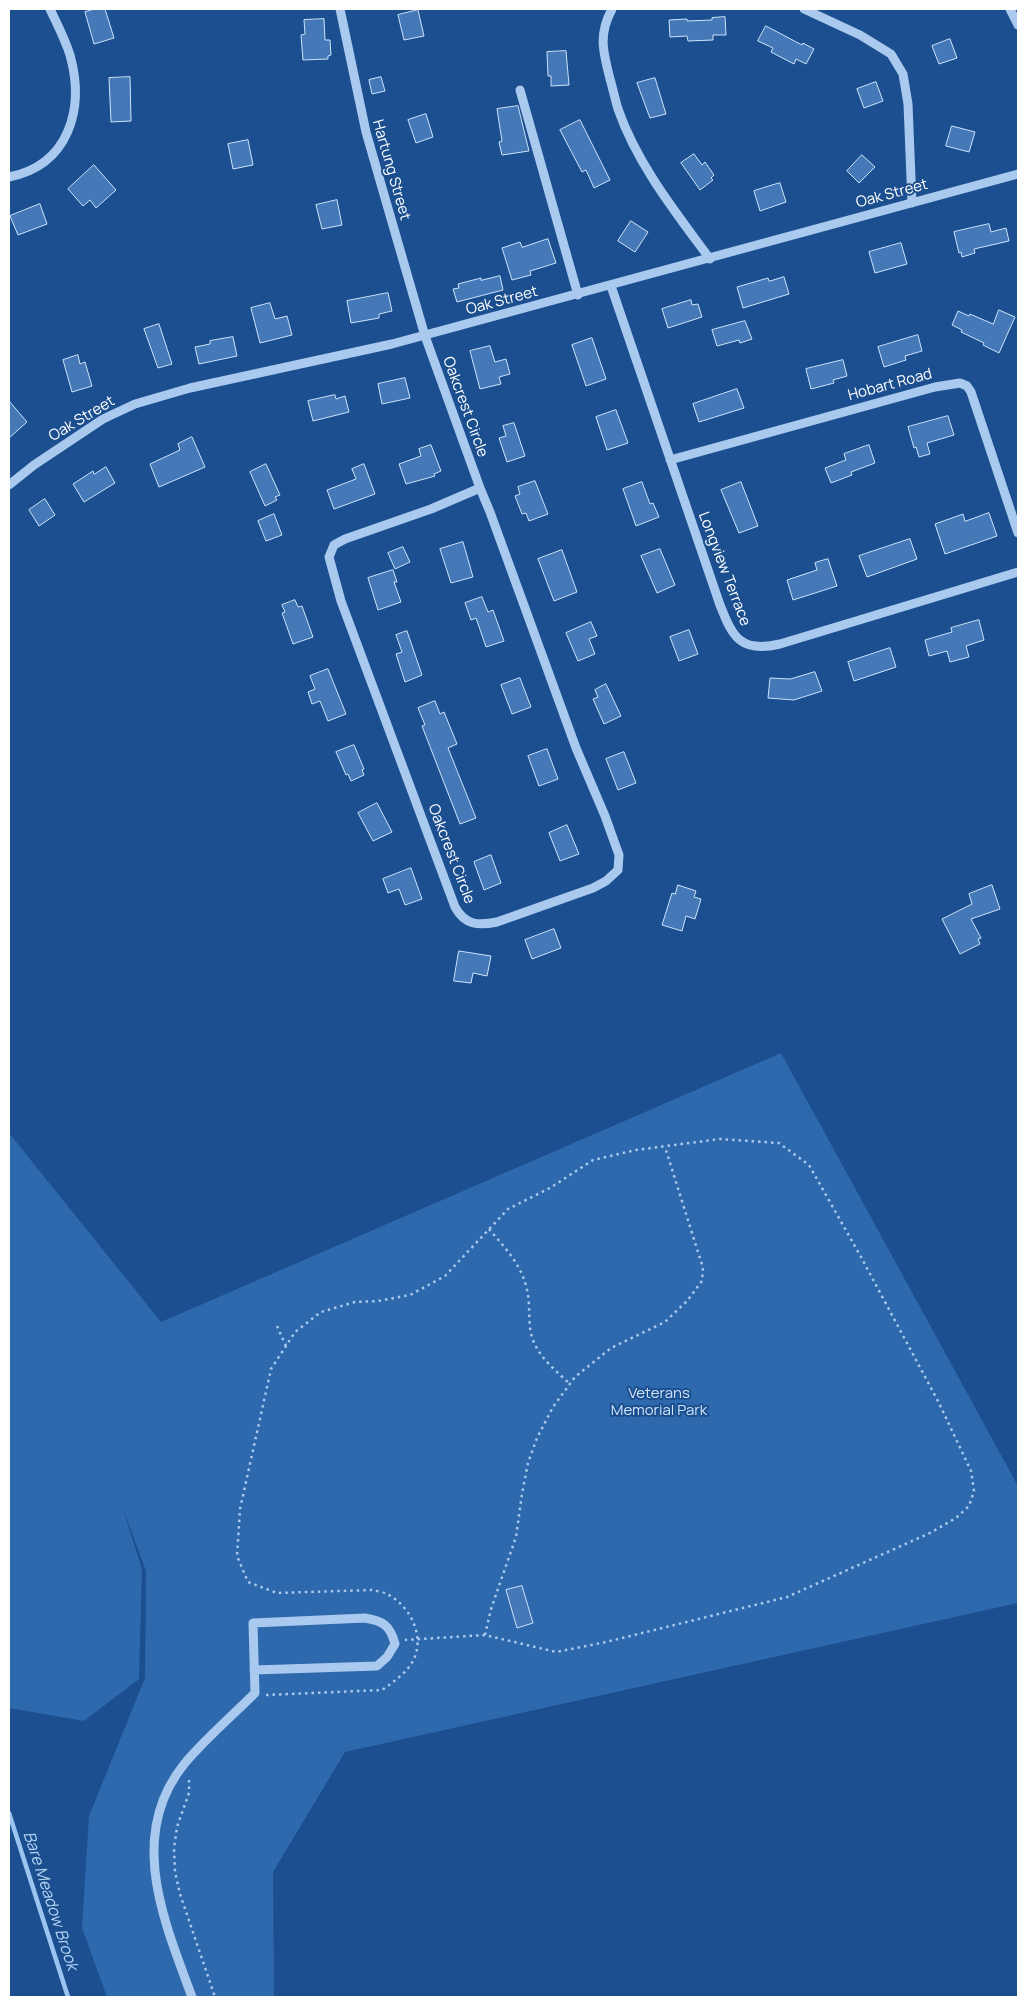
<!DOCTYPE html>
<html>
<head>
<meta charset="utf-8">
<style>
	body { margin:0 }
	#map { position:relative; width:1027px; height:2006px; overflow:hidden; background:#1b4f8f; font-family:Manrope,sans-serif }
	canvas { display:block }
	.frame { position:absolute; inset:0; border:10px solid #fff; pointer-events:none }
</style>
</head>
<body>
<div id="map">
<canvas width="1027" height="2006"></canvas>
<div class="frame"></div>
</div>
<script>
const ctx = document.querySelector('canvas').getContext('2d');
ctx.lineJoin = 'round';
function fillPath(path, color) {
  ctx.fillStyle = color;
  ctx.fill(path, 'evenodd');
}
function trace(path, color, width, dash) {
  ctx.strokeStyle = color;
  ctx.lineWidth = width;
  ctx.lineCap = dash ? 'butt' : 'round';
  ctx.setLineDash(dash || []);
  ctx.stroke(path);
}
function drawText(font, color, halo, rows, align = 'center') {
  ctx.font = font + ' Manrope,sans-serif';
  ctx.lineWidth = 4;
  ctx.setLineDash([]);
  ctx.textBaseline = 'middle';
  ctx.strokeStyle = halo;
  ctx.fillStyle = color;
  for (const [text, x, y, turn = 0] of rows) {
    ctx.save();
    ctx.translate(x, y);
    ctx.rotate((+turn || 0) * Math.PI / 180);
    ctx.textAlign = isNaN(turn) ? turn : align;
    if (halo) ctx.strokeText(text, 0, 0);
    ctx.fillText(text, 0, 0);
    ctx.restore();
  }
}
fillPath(new Path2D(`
	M 781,1053 L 1018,1486 L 1018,1603 L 345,1752 L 273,1872 L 274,1997 L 107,1997 L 82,1928 L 89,1816 L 145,1678 L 146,1571 L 122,1506 L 142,1569 L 139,1679 L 84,1721 L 9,1708 L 9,1133 L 161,1322 Z`), '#2e69ad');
trace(new Path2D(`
	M 9,1813 L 68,1997`), '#9cc4f0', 4.5);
const building = new Path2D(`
	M 95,9 L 105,9 L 114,38 L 94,44 L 85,12 Z
	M 418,10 L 424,36 L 404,40 L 398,15 Z
	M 725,17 L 726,35 L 713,35 L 713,40 L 688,41 L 687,36 L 670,37 L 669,20 L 687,19 L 687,21 L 712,20 L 712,18 Z
	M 324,19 L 325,40 L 330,40 L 331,55 L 328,56 L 328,59 L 303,60 L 301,35 L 305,34 L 304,20 Z
	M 766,26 L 802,45 L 803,43 L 814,49 L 806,64 L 796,59 L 794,64 L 771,52 L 773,48 L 758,41 Z
	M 950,39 L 957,58 L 939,64 L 932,46 Z
	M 566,51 L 569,85 L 551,86 L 551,76 L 548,76 L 547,52 Z
	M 130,77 L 131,121 L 111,122 L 109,78 Z
	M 381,77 L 385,91 L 372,94 L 369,80 Z
	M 655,78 L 666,114 L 650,118 L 637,83 Z
	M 876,82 L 883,101 L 864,108 L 857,89 Z
	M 518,106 L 529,151 L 502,155 L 499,142 L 502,141 L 497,109 Z
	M 426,114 L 433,137 L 416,143 L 408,120 Z
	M 580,120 L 610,180 L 594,188 L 586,170 L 582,172 L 560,130 Z
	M 952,126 L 975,132 L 969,152 L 946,146 Z
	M 248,140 L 253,165 L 233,169 L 228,144 Z
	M 694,154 L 702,165 L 705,162 L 714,175 L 711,178 L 713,180 L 700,190 L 681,163 Z
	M 862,155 L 875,167 L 859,183 L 847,171 Z
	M 94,165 L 116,190 L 96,208 L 90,200 L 83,206 L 68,189 Z
	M 780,183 L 786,202 L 760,211 L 754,191 Z
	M 337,200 L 342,225 L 322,229 L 316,205 Z
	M 40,204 L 47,224 L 18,235 L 10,216 Z
	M 631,221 L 648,232 L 635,252 L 618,241 Z
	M 989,224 L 991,232 L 1006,228 L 1009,241 L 974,249 L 975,253 L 962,257 L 961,252 L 959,253 L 954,232 Z
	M 548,239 L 556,263 L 530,271 L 531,275 L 512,280 L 502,248 L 520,242 L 522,247 Z
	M 901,243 L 907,264 L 875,273 L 869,252 Z
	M 500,276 L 503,290 L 457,302 L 453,289 L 459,288 L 458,284 L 481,278 L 481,280 Z
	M 784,277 L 789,294 L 743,308 L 737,287 L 768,278 L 769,281 Z
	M 388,293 L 392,311 L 379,314 L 379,318 L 351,323 L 347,301 Z
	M 691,300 L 692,305 L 698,304 L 702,317 L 668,328 L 662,309 Z
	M 270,303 L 275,319 L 287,316 L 292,335 L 260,343 L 251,308 Z
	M 999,310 L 1015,317 L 999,353 L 983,345 L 984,343 L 961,332 L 962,330 L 952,325 L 958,311 L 969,316 L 970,314 L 993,324 Z
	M 745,321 L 752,339 L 740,343 L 739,340 L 717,346 L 712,330 Z
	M 159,324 L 172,364 L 158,368 L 144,329 Z
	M 918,335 L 922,351 L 905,356 L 906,360 L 884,367 L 878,347 Z
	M 233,337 L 237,356 L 199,364 L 195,347 L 210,344 L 210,341 Z
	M 592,338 L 606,379 L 586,386 L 572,345 Z
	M 490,346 L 495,362 L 506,359 L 510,374 L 499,377 L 501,384 L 480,389 L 470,351 Z
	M 78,355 L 80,364 L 85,362 L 92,386 L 72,392 L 63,360 Z
	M 843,360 L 847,376 L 833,380 L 834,383 L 811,389 L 806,369 Z
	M 405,378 L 410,398 L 382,404 L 378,384 Z
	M 737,389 L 744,408 L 699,422 L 693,404 Z
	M 335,395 L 336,399 L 345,396 L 349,412 L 313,421 L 308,401 Z
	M 9,401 L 27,422 L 9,438 Z
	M 616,410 L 628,443 L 607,450 L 596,417 Z
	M 948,416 L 954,435 L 927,443 L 930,454 L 919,457 L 916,447 L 914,448 L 908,427 Z
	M 514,423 L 525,456 L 507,462 L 499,438 L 506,436 L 503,426 Z
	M 192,437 L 205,467 L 159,487 L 150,464 L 180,450 L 178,444 Z
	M 431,445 L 441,471 L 434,474 L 435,476 L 406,484 L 399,464 L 421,456 L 419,449 Z
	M 869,445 L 875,463 L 851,472 L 852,475 L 831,483 L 825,468 L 846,460 L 844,454 Z
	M 266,464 L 280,495 L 275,497 L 277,500 L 265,506 L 250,472 Z
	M 364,464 L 375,494 L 334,509 L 327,490 L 356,479 L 352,469 Z
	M 106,467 L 115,483 L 84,502 L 73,484 L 93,471 L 94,474 Z
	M 535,481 L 548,514 L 529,521 L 526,513 L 522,514 L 515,496 L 520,494 L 518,487 Z
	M 642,482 L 650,504 L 653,503 L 659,517 L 636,526 L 623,489 Z
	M 741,482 L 758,526 L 739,533 L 721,490 Z
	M 45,499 L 55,515 L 39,526 L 29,510 Z
	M 989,513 L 997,536 L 945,554 L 935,524 L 963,514 L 965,521 Z
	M 274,514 L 282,535 L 266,541 L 258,521 Z
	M 910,539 L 917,559 L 867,577 L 859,556 Z
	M 463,542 L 473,577 L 451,583 L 440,549 Z
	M 403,547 L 410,562 L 395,569 L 388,553 Z
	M 660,549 L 675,585 L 657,593 L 641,556 Z
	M 562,550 L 577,592 L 554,601 L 538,559 Z
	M 828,559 L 837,586 L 793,600 L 787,580 L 817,570 L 815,563 Z
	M 393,570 L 397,582 L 394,582 L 401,602 L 378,610 L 368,578 Z
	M 482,597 L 488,612 L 493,610 L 504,641 L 486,647 L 476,618 L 471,620 L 465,603 Z
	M 295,600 L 298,607 L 302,606 L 313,637 L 293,644 L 282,613 L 285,612 L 282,605 Z
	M 979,620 L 984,640 L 966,646 L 969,657 L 950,662 L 947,651 L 929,656 L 925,640 L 952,632 L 951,628 Z
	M 591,622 L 597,636 L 589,639 L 595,654 L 578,661 L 566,633 Z
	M 689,630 L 698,654 L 679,661 L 670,637 Z
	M 407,631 L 422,675 L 405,682 L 396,654 L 402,652 L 396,635 Z
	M 890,648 L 896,667 L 854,681 L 848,662 Z
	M 328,669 L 346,714 L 328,721 L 320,701 L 312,704 L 308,692 L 315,689 L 310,676 Z
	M 815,672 L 822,691 L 794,700 L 768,698 L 770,678 L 790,679 Z
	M 520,678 L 531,707 L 512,714 L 501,685 Z
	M 606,684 L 621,716 L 604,724 L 593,699 L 598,697 L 595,690 Z
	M 435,701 L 440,714 L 444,712 L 457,744 L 448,748 L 476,818 L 460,824 L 422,726 L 425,725 L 418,708 Z
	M 354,745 L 364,769 L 362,770 L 364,775 L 351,781 L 348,774 L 346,775 L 336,752 Z
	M 547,749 L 558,779 L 539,786 L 528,756 Z
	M 624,752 L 636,783 L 618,790 L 606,759 Z
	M 377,803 L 392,832 L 373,841 L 358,813 Z
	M 567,825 L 579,854 L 560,861 L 549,833 Z
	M 491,855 L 501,883 L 484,890 L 474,862 Z
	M 411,868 L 422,899 L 405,905 L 399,889 L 388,893 L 383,879 Z
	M 678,885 L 696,891 L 694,897 L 701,899 L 695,919 L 686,916 L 682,931 L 662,925 L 672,893 L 675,894 Z
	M 992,885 L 1000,909 L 971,919 L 981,938 L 978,939 L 980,944 L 960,954 L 942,919 L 972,904 L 969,894 Z
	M 554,929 L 561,948 L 532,959 L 525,940 Z
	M 459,951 L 491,956 L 487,976 L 473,973 L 471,983 L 454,981 Z
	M 522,1586 L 533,1623 L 517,1628 L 506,1590 Z`);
fillPath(building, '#4478b7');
trace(building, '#cfe3fa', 1);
trace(new Path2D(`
	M 489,1229 C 505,1248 522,1265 527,1290 C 531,1306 527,1325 533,1340 C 539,1357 557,1372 570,1384
	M 277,1326 L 286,1346
	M 485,1635 L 491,1609 L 516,1537 L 522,1494 L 528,1463 L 537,1438 L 553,1407 L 575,1377 L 611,1348 L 665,1322 L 687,1301 L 702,1281 L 703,1268 L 665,1147
	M 266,1695 L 382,1690 C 392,1683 402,1676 409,1667 C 428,1643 413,1607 387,1594 C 383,1592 376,1591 372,1590 L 277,1593 L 248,1582 L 237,1556 L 240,1509 L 271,1369 L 295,1332 L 321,1312 L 355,1302 L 378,1301 L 410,1295 L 445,1276 L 508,1209 L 550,1188 L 593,1160 L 636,1150 L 720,1139 L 779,1143 L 809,1165 L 861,1257 L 939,1403 L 971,1471 L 974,1491 L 969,1506 L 956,1518 L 930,1533 L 787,1597 L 606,1642 L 556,1652 L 485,1635 L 405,1640
	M 189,1780 L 189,1793 L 177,1827 L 174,1848 L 175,1872 L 180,1894 L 215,1997`), '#a9c9ee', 2.5, [2.5, 4]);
trace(new Path2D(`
	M 340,9 L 366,132 L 385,198 L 425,336 L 480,488 L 431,509 L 345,539 L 334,545 L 329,557 L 341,601 L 455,907 C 465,925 478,926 497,922 L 593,888 L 606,881 L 618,870 L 619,855 L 605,816 L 576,748 L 490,512 L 480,488
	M 612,9 C 598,35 603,51 610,79 C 613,89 615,99 618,109 C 637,164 676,213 710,259
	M 804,9 L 860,35 L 891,54 L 903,74 L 908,104 L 912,203
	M 1010,9 L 1018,25
	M 520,90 L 578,295
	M 9,177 C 69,165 85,109 70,55 C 65,39 57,24 50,9
	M 611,286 L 720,605 C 733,638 741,653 780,644 L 1018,572
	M 670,460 L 935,387 L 960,383 L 967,386 L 971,392 L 1018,533
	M 9,485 L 34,465 L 103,419 L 135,404 L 190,388 L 392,344 L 1018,174
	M 192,1997 C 164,1921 126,1835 185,1763 C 206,1738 232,1716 255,1693 L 253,1623 L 365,1618 C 383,1621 390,1625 395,1644 L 387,1657 L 377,1666 L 254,1670`), '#a9c9ee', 9);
drawText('15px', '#fff', '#1b4f8f', [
	["Hartung Street",391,170,74],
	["Oak Street",892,194,-15],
	["Oak Street",502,301,-15],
	["Hobart Road",890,385,-15],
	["Oakcrest Circle",465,407,70],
	["Oak Street",82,419,-31],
	["Longview Terrace",724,569,69],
	["Oakcrest Circle",451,854,69]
]);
drawText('15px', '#cfe3fa', '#1b4f8f', [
	["Veterans",659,1394],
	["Memorial Park",659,1411]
]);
drawText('italic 16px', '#b5d3f5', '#1b4f8f', [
	["Bare Meadow Brook",50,1901,72]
]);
</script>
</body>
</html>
